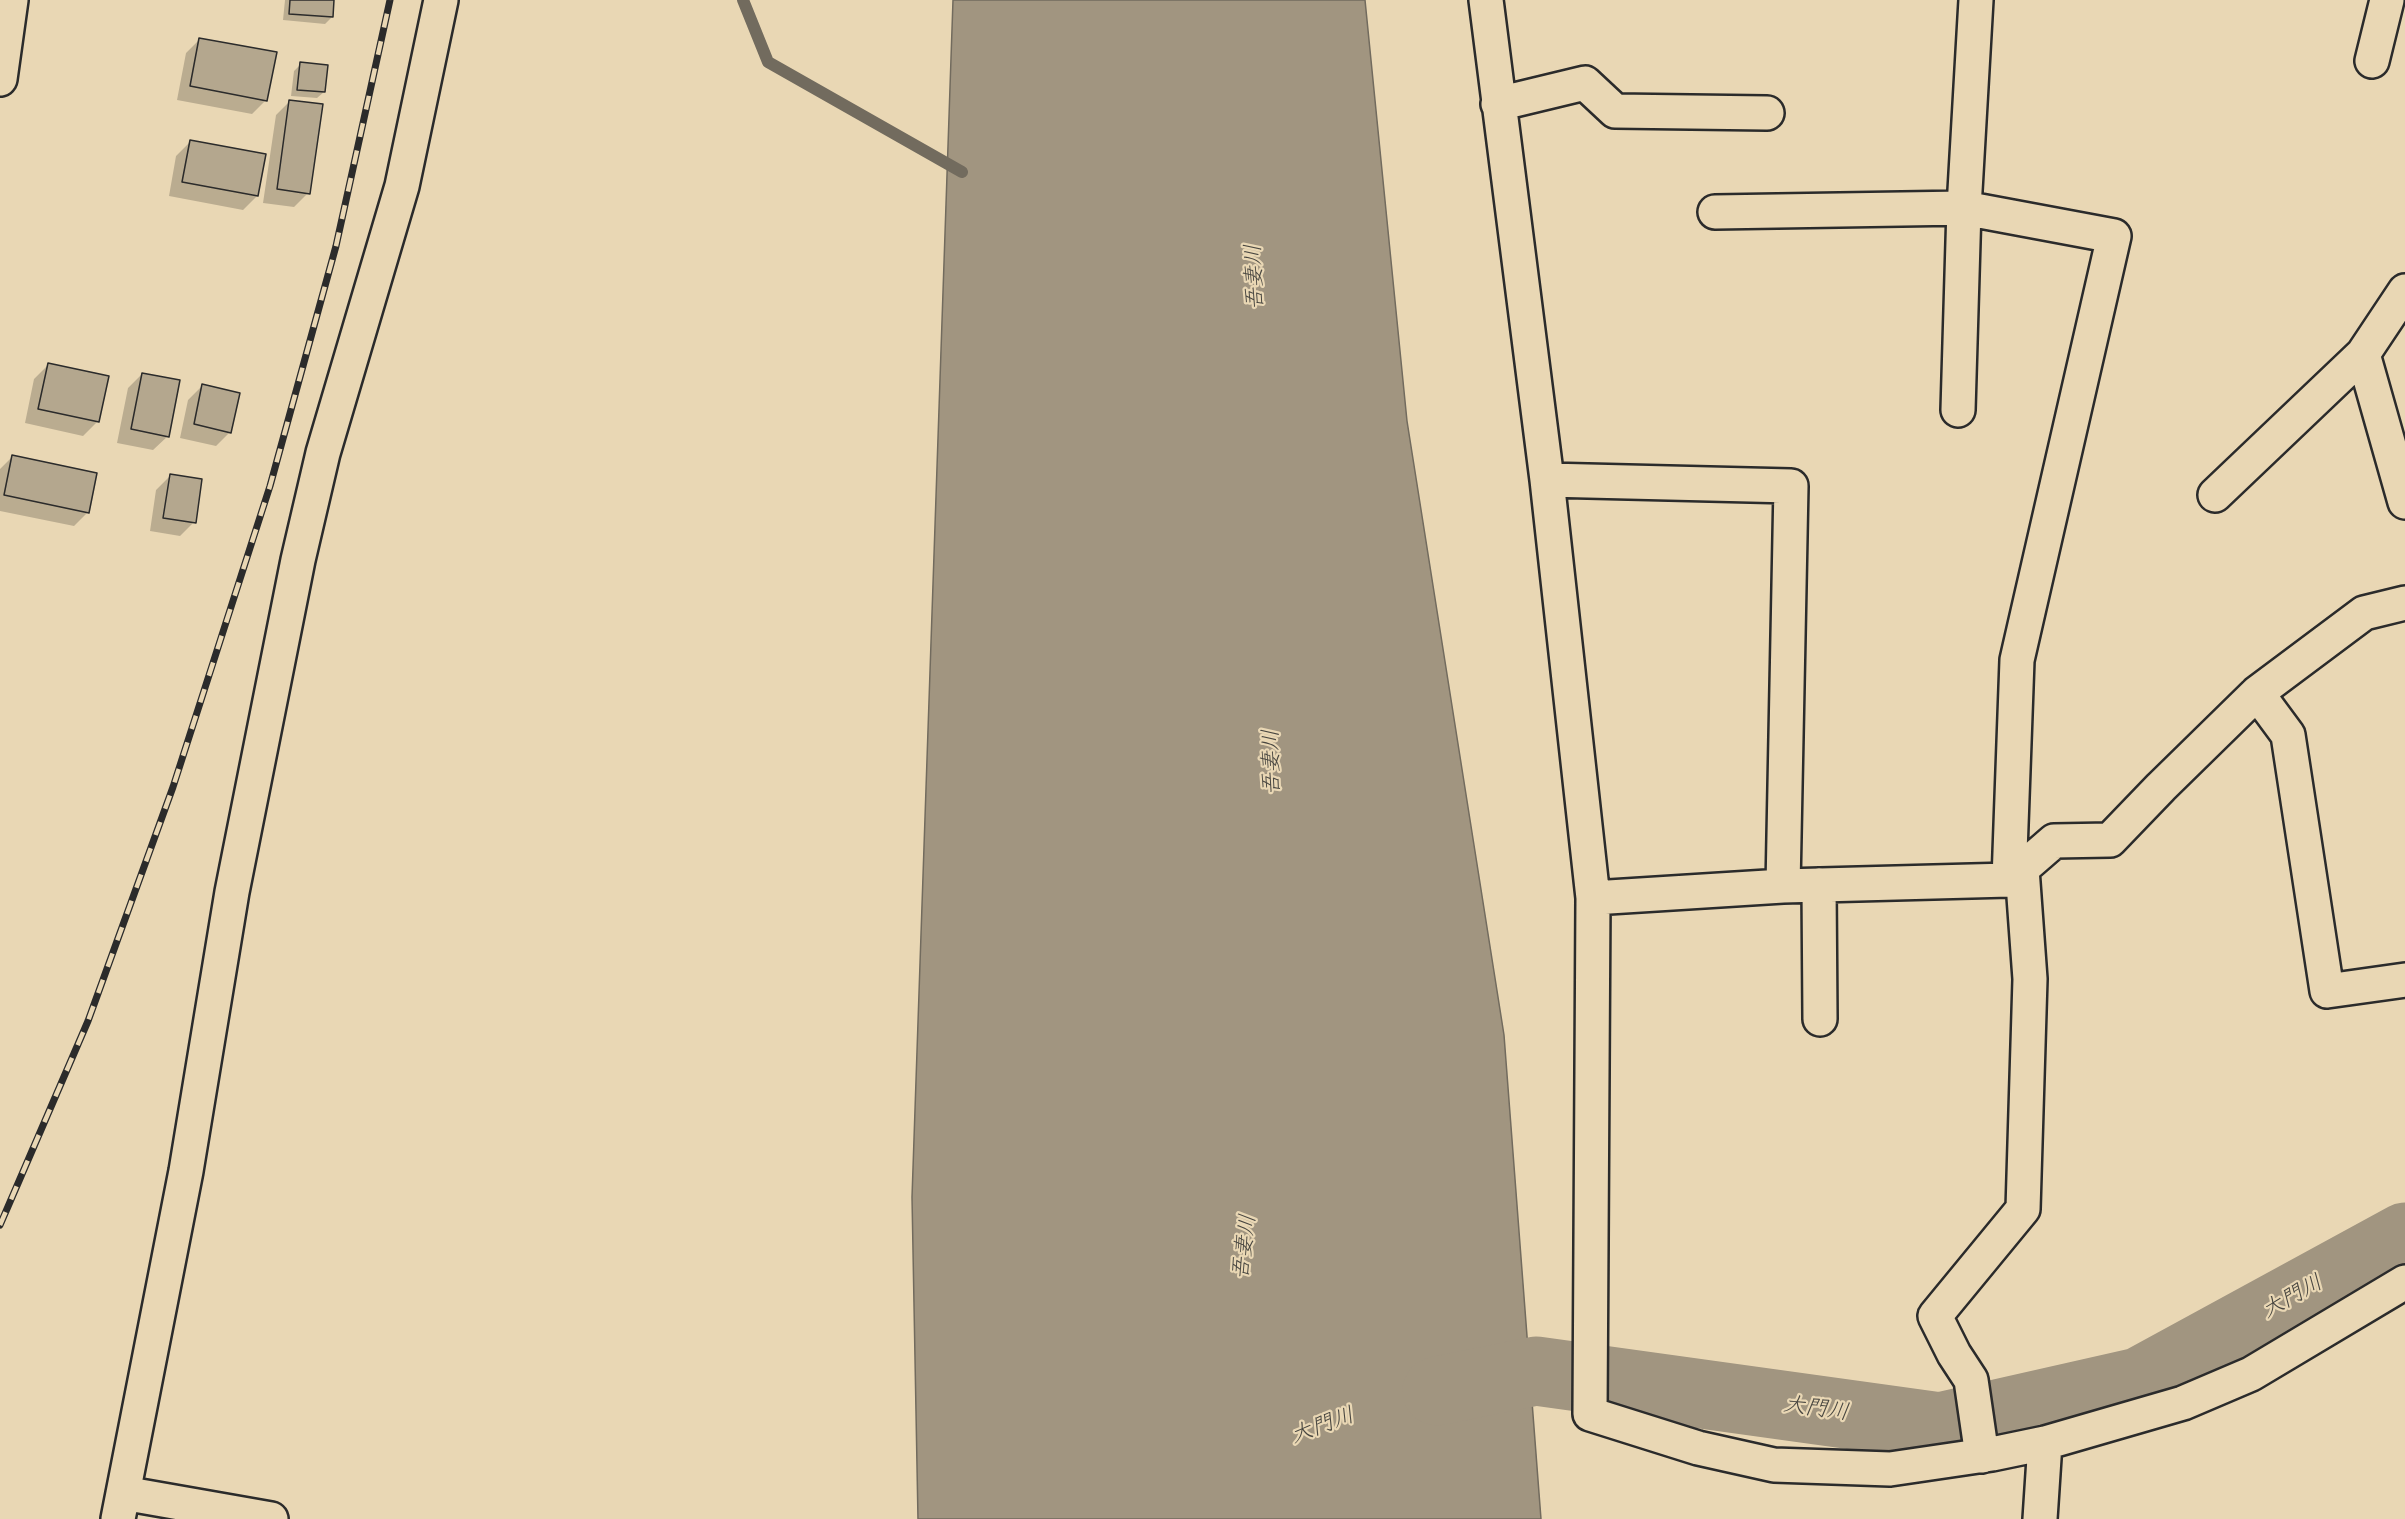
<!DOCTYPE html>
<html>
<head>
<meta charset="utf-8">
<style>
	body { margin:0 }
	canvas { display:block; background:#e9d7b4 }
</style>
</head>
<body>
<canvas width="2405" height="1519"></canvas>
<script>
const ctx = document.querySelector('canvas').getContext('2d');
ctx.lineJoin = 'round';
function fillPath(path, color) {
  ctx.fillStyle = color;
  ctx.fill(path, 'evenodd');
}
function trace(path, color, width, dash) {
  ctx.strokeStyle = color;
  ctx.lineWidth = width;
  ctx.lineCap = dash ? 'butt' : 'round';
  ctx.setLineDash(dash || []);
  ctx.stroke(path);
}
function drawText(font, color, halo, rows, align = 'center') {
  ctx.font = font + ' Mynerve,"Klee One",sans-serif';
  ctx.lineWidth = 4.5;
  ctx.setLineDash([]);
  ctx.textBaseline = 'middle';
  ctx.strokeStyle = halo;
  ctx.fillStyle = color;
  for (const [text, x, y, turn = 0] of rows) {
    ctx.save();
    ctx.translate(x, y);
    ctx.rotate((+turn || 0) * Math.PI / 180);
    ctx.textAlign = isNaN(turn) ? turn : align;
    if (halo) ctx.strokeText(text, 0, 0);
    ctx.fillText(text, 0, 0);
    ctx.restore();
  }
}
const water = new Path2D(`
	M 953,0 L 1365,0 L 1407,421 L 1504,1035 L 1541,1519 L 918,1519 L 912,1197 Z`);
fillPath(water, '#a19580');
trace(water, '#726b5e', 1.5);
fillPath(new Path2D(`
	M 285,0 L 333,0 L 332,17 L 325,24 L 283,20 Z
	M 200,39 L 266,100 L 252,114 L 177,100 L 186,53 Z
	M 301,64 L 324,92 L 317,98 L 291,96 L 294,71 Z
	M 290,101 L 308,193 L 294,207 L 263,203 L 276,115 Z
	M 190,142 L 257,196 L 243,210 L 169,196 L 176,156 Z
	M 48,365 L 97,422 L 83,436 L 25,423 L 34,379 Z
	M 142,374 L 168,436 L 153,450 L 117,443 L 128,388 Z
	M 202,386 L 230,432 L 216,446 L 180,438 L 188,400 Z
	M 12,457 L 88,512 L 74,526 L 0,511 L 0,469 Z
	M 171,475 L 194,522 L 180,536 L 150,531 L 156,490 Z`), '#0003');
trace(new Path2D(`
	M 743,0 L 768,62 L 962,172`), '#726b5e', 12);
trace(new Path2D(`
	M 1437,1391 L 1536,1371 L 1940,1427 L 2139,1382 L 2405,1237`), '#a19580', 69);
const building = new Path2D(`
	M 290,0 L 334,0 L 333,17 L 289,14 Z
	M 199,38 L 277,52 L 267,101 L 190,86 Z
	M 300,62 L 328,65 L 325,92 L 297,90 Z
	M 289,100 L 323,104 L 310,194 L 277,189 Z
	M 190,140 L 266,154 L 258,196 L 182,182 Z
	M 48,363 L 109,376 L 99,422 L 38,409 Z
	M 142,373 L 180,380 L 169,437 L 131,429 Z
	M 202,384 L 240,393 L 231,433 L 194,424 Z
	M 12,455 L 97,473 L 89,513 L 4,495 Z
	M 170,474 L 202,479 L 196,523 L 163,518 Z`);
fillPath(building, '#b4a78e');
trace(building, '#2b2b2b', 1.5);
const minor = new Path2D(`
	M 1486,0 L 1547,480 L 1593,898 L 1590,1414 L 1698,1448 L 1774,1465 L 1890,1469 L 1992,1454 L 2045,1443 L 2183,1403 L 2251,1374 L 2405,1282
	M 2372,61 L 2387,0
	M 0,79 L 11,0
	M 1498,104 L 1585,83 L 1615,111 L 1767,113
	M 1715,212 L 1964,208 L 2114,236 L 2017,660 L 2009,880
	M 2363,354 L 2405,502
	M 1958,410 L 1964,208 L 1976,0
	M 1547,480 L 1791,486 L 1783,886
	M 2215,495 L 2363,354 L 2405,291
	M 2257,693 L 2288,735 L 2327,991 L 2405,980
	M 1819,885 L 1820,1019
	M 1593,898 L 1783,886 L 2009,880 L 2054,841 L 2110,840 L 2161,787 L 2257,693 L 2364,613 L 2405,603
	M 1982,1456 L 1971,1380 L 1954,1354 L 1935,1316 L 2023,1209 L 2030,979 L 2022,869
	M 123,1493 L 271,1519
	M 118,1519 L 186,1171 L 232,892 L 298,560 L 323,453 L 402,186 L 441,0
	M 2040,1519 L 2045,1443`);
trace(minor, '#2b2b2b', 38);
trace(minor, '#e9d7b4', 33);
const rail = new Path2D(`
	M 0,1225 L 88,1021 L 173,787 L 270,486 L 336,246 L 390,0`);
trace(rail, '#2b2b2b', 7);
trace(rail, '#e9d7b4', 4.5, [14]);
drawText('italic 22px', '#484640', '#e9d7b4', [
	["吾妻川",1256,277,-92],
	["吾妻川",1273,762,-91],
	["吾妻川",1246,1247,-83],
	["大門川",2293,1298,-29],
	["大門川",1816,1410,8],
	["大門川",1323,1427,-20]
]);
</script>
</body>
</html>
